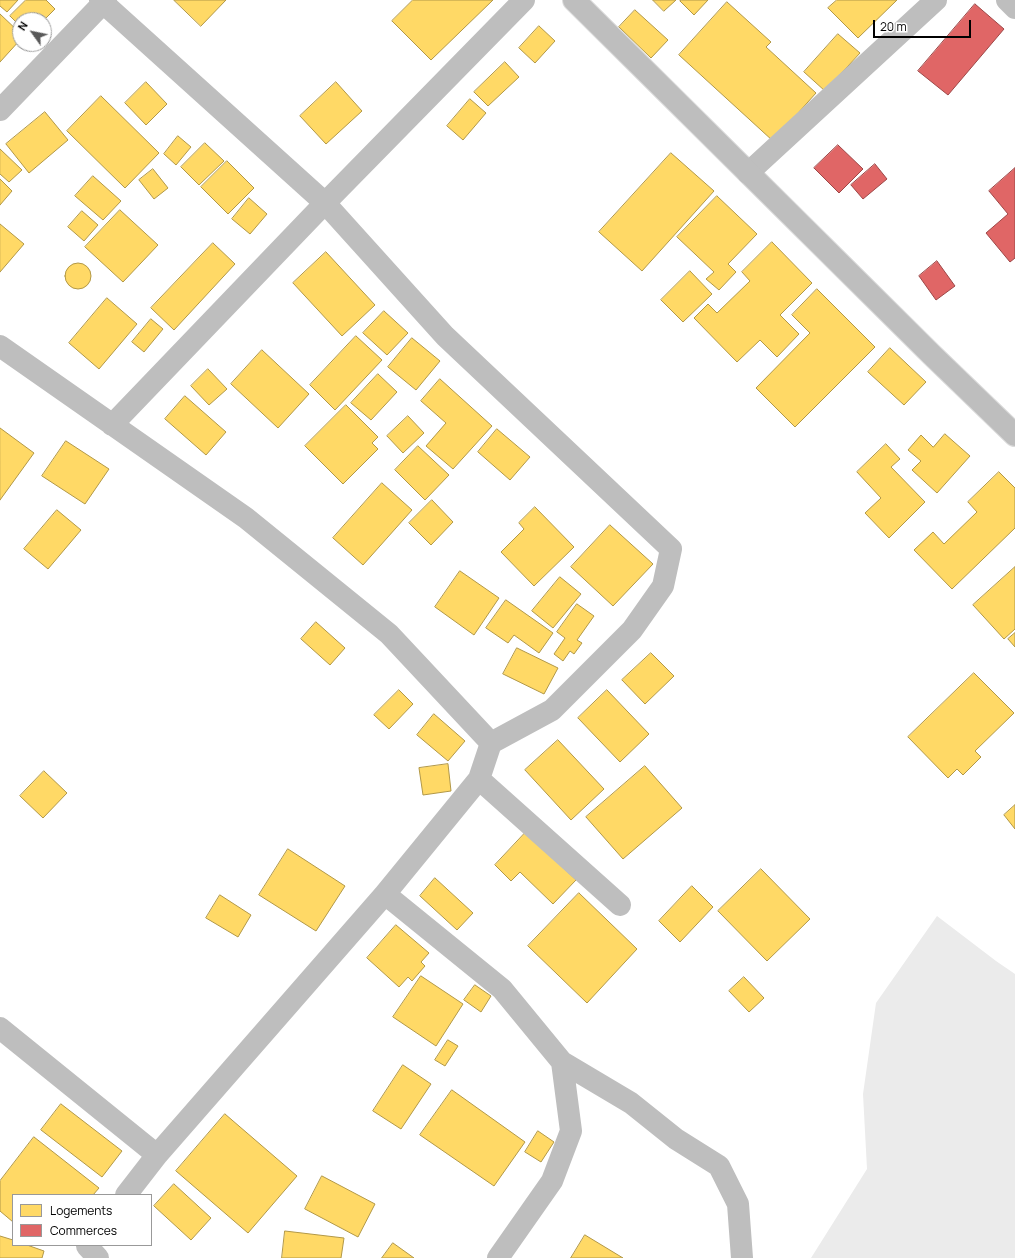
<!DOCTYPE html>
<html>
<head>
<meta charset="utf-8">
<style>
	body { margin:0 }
	#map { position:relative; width:1015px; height:1258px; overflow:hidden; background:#fff; font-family:Manrope,sans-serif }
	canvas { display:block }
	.legend { position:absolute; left:12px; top:1194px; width:140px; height:52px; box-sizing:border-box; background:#fff; border:1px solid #999; margin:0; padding:5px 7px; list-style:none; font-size:12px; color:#000 }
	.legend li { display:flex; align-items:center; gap:8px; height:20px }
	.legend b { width:20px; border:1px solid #999 }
	.north { position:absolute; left:12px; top:12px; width:40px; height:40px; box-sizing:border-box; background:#fff; border:1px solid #999; border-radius:50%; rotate:303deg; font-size:11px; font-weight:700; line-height:16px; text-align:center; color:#000 }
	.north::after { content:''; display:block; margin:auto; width:14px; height:18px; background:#595959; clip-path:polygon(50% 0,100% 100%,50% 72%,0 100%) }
	.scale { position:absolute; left:873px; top:20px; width:98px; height:18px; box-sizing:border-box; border:2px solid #000; border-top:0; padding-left:5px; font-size:12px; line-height:14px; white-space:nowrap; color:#000; -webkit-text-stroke:3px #fff; paint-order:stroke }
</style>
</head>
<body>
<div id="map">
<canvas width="1015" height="1258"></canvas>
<ul class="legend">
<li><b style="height:11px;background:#ffd966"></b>Logements</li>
<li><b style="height:11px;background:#e06666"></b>Commerces</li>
</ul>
<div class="north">N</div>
<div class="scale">20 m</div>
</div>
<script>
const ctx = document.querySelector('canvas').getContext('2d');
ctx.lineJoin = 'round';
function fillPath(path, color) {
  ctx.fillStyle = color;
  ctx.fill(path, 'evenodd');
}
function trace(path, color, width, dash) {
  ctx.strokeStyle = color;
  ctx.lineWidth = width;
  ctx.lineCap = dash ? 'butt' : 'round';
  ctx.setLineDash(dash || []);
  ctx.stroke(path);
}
fillPath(new Path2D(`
	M 937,916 L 996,961 L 1015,974 L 1015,1258 L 811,1258 L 867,1169 L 863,1094 L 876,1003 Z`), '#ebebeb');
const homes = new Path2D(`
	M 0,0 L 18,0 L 7,12 L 0,6 Z
	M 26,0 L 46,0 L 55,9 L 44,20 L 20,20 L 20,26 L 10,16 Z
	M 174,0 L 226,0 L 201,26 Z
	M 413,0 L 493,0 L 431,60 L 392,21 Z
	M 653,0 L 676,0 L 664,11 Z
	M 682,0 L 708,0 L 694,15 L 680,1 Z
	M 837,0 L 897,0 L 858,38 L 828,8 Z
	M 727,2 L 771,42 L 766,47 L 816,93 L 773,141 L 679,55 Z
	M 635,10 L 668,40 L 651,58 L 619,27 Z
	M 0,14 L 20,33 L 20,40 L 0,62 Z
	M 539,26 L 555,41 L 535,63 L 519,48 Z
	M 838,34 L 860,53 L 825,91 L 804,72 Z
	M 505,62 L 519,77 L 488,106 L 474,92 Z
	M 146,82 L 167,104 L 146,125 L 125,103 Z
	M 336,82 L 362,111 L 326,144 L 300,116 Z
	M 101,96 L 159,153 L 125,188 L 67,131 Z
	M 470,99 L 486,113 L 463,140 L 447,126 Z
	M 45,112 L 68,140 L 29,173 L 6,144 Z
	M 178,136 L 191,147 L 176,165 L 164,154 Z
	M 205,143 L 224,161 L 199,185 L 181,167 Z
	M 0,149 L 22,170 L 9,182 L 0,174 Z
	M 671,153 L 714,191 L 642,271 L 599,232 Z
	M 227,161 L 254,188 L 228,214 L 201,187 Z
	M 153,169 L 168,188 L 154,199 L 139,180 Z
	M 93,176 L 121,201 L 103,220 L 75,196 Z
	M 0,179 L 12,191 L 0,205 Z
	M 717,196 L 757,234 L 728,264 L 736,272 L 719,290 L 706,279 L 714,272 L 677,237 Z
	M 249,198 L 267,214 L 250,234 L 232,219 Z
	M 120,210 L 158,245 L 123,282 L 85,247 Z
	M 82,211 L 98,225 L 84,241 L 68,227 Z
	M 0,224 L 24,244 L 0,272 Z
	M 772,242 L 812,283 L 780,315 L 799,334 L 777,357 L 760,340 L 737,362 L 694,318 L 708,304 L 717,313 L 750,281 L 742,272 Z
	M 213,243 L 235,264 L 174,330 L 151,308 Z
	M 326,252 L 375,305 L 342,336 L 293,283 Z
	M65 276a13 13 0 1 1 26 0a13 13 0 1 1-26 0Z
	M 690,271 L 712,294 L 683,322 L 661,300 Z
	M 817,289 L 875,347 L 795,427 L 756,388 L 810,333 L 792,315 Z
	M 107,298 L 137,324 L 99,369 L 69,343 Z
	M 384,311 L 408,333 L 387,355 L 363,333 Z
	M 151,319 L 163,329 L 144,352 L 132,342 Z
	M 356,336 L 382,360 L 335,410 L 310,385 Z
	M 412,338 L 440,361 L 416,390 L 388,367 Z
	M 890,348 L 926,382 L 904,405 L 868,372 Z
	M 262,350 L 309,394 L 278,428 L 231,384 Z
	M 208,369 L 227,389 L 209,405 L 191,386 Z
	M 378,374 L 397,392 L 371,420 L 351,403 Z
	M 440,379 L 492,426 L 453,469 L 426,446 L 446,423 L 421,401 Z
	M 185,396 L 226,432 L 206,455 L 165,419 Z
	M 346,405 L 378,437 L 372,443 L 378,449 L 343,484 L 305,446 Z
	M 408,416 L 424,433 L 403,453 L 387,436 Z
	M 0,428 L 34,453 L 0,500 Z
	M 497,429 L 530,457 L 510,480 L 478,452 Z
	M 945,434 L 970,456 L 937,493 L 912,470 L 921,461 L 908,450 L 921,435 L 933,447 Z
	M 66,441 L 109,469 L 85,504 L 42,476 Z
	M 886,444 L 900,459 L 891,467 L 925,502 L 889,538 L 865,513 L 881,498 L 857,472 Z
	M 418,446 L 449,475 L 425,500 L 395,470 Z
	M 999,472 L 1015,488 L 1015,528 L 952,589 L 914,550 L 933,532 L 944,544 L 977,512 L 968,502 Z
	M 382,483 L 412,510 L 363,565 L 333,538 Z
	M 432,500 L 453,522 L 431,545 L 409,523 Z
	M 535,507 L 574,547 L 534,586 L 501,552 L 524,529 L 519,523 Z
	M 57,510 L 81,530 L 48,569 L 24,549 Z
	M 610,525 L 653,564 L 613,606 L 571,567 Z
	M 1015,567 L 1015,629 L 1004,639 L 973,605 Z
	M 460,571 L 499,598 L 474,635 L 435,607 Z
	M 560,577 L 581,594 L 553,628 L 532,611 Z
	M 506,600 L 553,633 L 539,653 L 514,635 L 508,643 L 486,628 Z
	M 577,604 L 594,616 L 577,640 L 582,643 L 574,654 L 570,651 L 563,661 L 554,654 L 565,638 L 557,632 Z
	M 316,622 L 345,648 L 330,665 L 301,639 Z
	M 1015,633 L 1015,647 L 1008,639 Z
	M 517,648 L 558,668 L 544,694 L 503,674 Z
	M 651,653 L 674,676 L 645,704 L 622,680 Z
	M 974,673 L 1014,713 L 975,751 L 981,757 L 963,775 L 957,769 L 948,778 L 908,737 Z
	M 399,690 L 413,704 L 389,729 L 374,715 Z
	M 607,690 L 649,734 L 620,762 L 578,718 Z
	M 434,714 L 465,741 L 448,761 L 417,735 Z
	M 558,740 L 604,789 L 571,820 L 525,770 Z
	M 448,764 L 451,791 L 423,795 L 419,768 Z
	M 645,766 L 682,808 L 623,859 L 586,817 Z
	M 44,771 L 67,793 L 43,818 L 20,796 Z
	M 1015,805 L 1015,829 L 1004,815 Z
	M 526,832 L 576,880 L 553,904 L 520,872 L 511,881 L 495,865 Z
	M 288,849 L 345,886 L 316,931 L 259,895 Z
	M 761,869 L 810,919 L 767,961 L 718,911 Z
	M 435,878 L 473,913 L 457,930 L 420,896 Z
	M 692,886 L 713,907 L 680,942 L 659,921 Z
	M 579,893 L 637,949 L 587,1003 L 528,946 Z
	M 220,895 L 251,915 L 238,937 L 206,918 Z
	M 396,925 L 429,953 L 421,962 L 425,966 L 412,981 L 408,977 L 399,987 L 367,958 Z
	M 421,976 L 463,1004 L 436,1046 L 393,1017 Z
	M 744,977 L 764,998 L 749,1012 L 729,991 Z
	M 475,985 L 491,996 L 481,1012 L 464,1000 Z
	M 448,1040 L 458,1046 L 445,1066 L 435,1060 Z
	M 403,1065 L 431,1084 L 401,1129 L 373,1111 Z
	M 452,1090 L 525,1142 L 494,1186 L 420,1135 Z
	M 61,1104 L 122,1151 L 102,1177 L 41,1130 Z
	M 225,1114 L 297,1176 L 248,1233 L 176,1171 Z
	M 538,1131 L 554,1142 L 541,1162 L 525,1152 Z
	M 34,1137 L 99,1188 L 93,1195 L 13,1195 L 13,1222 L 0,1211 L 0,1181 Z
	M 322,1176 L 375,1204 L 358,1237 L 305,1209 Z
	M 174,1184 L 211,1218 L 191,1240 L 154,1206 Z
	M 285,1231 L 344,1238 L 341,1258 L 282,1258 Z
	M 585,1235 L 623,1258 L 571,1258 Z
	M 0,1236 L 13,1240 L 13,1245 L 27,1245 L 44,1251 L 42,1258 L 0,1258 Z
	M 393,1243 L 414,1258 L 382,1258 Z`);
fillPath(homes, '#ffd966');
trace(homes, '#b29847', 1);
const shops = new Path2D(`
	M 975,4 L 1004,29 L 948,95 L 918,71 Z
	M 838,145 L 863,169 L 839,193 L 814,168 Z
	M 875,164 L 887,179 L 863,199 L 851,185 Z
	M 1015,168 L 1015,258 L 1010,262 L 986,233 L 1008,214 L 989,191 Z
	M 937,261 L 955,286 L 936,300 L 919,276 Z`);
fillPath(shops, '#e06666');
trace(shops, '#9d4747', 1);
const major = new Path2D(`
	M 574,0 L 932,355 L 1015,435`);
trace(major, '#dbdbdb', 24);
trace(new Path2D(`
	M 100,0 L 325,203 L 445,336 L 671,549 L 663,586 L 632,630 L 552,710 L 491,743
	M 1007,0 L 1015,8
	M 0,110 L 106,0
	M 748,173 L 936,0
	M 0,346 L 246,518 L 389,634 L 491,743 L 479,779 L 620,905
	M 112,425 L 325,203 L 524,0
	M 385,894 L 502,989 L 562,1062 L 631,1103 L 676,1139 L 719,1166 L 738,1204 L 742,1258
	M 0,1028 L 157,1155
	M 126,1195 L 157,1155 L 385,894 L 479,779
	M 87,1246 L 98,1258
	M 498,1258 L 552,1181 L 571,1131 L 562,1062`), '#bebebe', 22);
trace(major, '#bebebe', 22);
</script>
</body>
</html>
